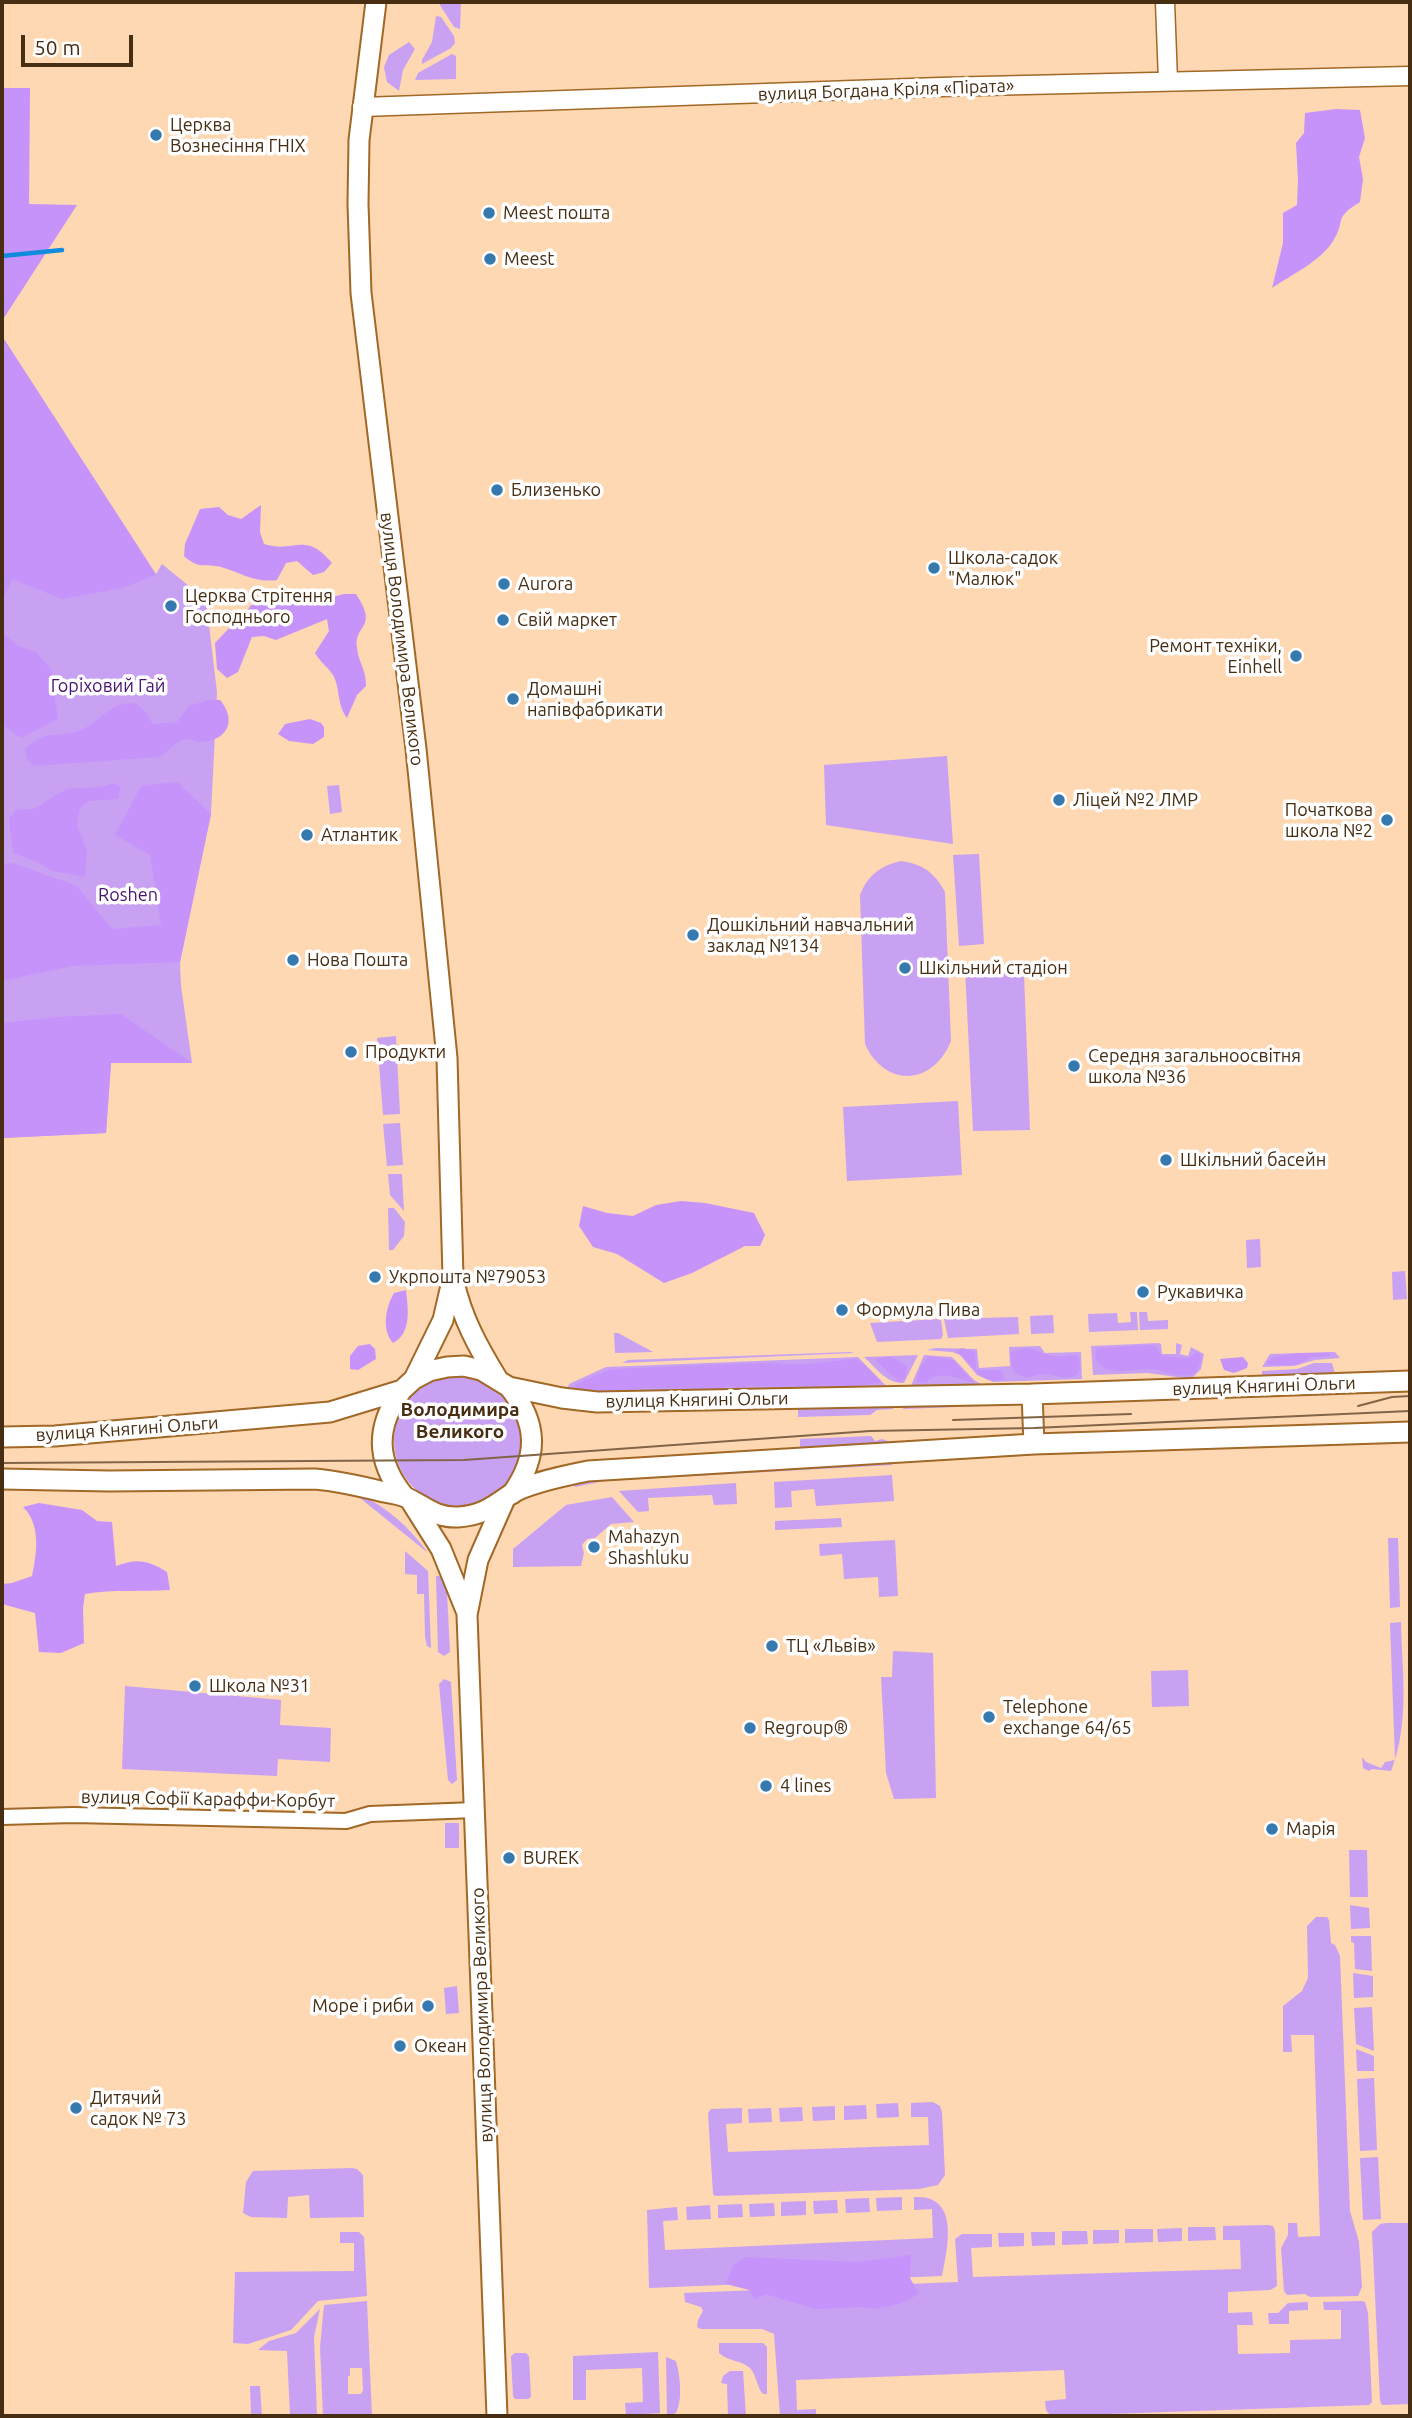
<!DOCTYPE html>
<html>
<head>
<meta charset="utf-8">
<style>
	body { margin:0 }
	#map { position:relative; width:1412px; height:2418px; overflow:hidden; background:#fed7b3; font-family:Ubuntu,sans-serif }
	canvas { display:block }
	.frame { position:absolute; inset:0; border:4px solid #472e13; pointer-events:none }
	.scale { position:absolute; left:21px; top:35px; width:112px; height:32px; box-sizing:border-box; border:4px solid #472e13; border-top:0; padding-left:9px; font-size:21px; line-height:24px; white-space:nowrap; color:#472e13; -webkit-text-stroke:5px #fff; paint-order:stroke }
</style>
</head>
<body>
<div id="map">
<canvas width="1412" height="2418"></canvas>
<div class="frame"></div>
<div class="scale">50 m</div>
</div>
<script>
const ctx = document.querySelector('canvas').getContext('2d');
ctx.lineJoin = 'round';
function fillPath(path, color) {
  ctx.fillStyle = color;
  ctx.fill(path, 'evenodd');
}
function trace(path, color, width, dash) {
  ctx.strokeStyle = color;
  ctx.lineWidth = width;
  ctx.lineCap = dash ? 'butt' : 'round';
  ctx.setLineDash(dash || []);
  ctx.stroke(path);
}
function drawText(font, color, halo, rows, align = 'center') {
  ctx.font = font + ' Ubuntu,sans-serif';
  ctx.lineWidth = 7;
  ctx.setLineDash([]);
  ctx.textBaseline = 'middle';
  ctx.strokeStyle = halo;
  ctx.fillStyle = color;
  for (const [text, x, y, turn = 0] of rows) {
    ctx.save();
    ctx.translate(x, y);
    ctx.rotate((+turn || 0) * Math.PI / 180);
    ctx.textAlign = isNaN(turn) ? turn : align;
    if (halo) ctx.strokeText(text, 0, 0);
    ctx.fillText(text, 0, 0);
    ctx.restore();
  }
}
fillPath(new Path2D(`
	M 438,2 L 461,2 L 460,29 L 454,27 Z
	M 436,16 L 441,17 L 454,36 L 455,43 L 451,48 L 422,64 L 422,60 L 432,42 Z
	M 409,42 L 415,49 L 403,70 L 399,91 L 387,82 L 384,67 L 389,55 Z
	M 452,54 L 456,56 L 456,79 L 415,80 L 418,73 Z
	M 2,336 L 156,574 L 162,564 L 206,600 L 217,692 L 211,814 L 180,962 L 181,986 L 192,1063 L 111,1063 L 106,1133 L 2,1138 Z
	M 947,756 L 953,844 L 826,825 L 824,765 Z
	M 339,785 L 342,812 L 330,814 L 327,786 Z
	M 979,854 L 984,944 L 959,946 L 953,855 Z
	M 901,861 C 923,864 935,873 945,892 L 951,1041 C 933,1086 885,1088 865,1044 L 860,895 C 868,875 880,866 901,861 Z
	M 965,968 L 1024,974 L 1030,1130 L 973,1131 Z
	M 396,1036 L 400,1114 L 383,1115 L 377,1038 Z
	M 958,1101 L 962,1175 L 847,1181 L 843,1107 Z
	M 400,1123 L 403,1165 L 387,1166 L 383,1124 Z
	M 388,1174 L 402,1174 L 404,1211 L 390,1195 Z
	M 388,1208 L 394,1208 L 405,1222 L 404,1236 L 393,1250 L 389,1250 Z
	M 1260,1239 L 1261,1267 L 1247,1268 L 1246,1240 Z
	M 1405,1271 L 1407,1299 L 1393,1300 L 1392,1272 Z
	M 1130,1312 L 1137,1312 L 1138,1330 L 1089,1332 L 1088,1314 L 1117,1313 L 1118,1323 L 1131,1322 Z
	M 1139,1312 L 1147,1312 L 1148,1321 L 1168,1320 L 1168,1329 L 1140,1330 Z
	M 1053,1315 L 1054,1333 L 1031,1334 L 1030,1316 Z
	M 1018,1317 L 1019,1334 L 948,1338 L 944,1319 Z
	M 939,1319 L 941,1320 L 943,1335 L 941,1339 L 877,1342 L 870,1323 Z
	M 614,1333 L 618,1333 L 653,1352 L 615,1353 Z
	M 1159,1343 L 1161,1344 L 1162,1354 L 1176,1354 L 1176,1343 L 1182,1345 L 1180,1354 L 1188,1356 L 1191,1347 L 1204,1354 L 1201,1369 L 1191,1379 L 1148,1373 L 1093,1375 L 1091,1346 Z
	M 1040,1346 L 1045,1353 L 1081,1352 L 1082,1379 L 993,1382 L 977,1375 L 960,1355 L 952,1352 L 927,1350 L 935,1348 L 977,1349 L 979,1368 L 1010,1366 L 1009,1347 Z
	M 850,1352 L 854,1353 L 622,1363 L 628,1360 Z
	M 1330,1352 L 1335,1352 L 1340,1358 L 1315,1360 L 1294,1366 L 1262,1367 L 1270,1354 Z
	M 918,1355 L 904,1383 C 887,1384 876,1368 864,1357 Z
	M 924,1355 L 952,1357 L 974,1380 L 984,1386 L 910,1388 Z
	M 858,1357 L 888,1388 L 605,1392 L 569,1390 L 568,1387 L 569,1384 L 606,1367 Z
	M 1314,1363 L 1332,1363 L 1335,1374 L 1262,1376 L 1262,1371 L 1297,1369 Z
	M394 1441a65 65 0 1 1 130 0a65 65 0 1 1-130 0Z
	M 1008,1404 L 1010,1405 L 903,1409 L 904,1406 Z
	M 893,1406 L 893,1409 L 877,1410 L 870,1415 L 798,1417 L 798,1408 Z
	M 871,1436 L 875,1441 L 882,1439 L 893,1443 L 800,1449 L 800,1439 Z
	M 892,1462 L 892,1465 L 604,1481 L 575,1487 L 574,1485 L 602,1479 Z
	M 892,1475 L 894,1501 L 816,1506 L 814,1489 L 791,1491 L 792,1507 L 775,1508 L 774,1482 Z
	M 736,1483 L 737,1504 L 714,1505 L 712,1495 L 648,1498 L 649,1511 L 638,1512 L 619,1491 Z
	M 361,1495 C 388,1508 410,1528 428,1553 L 360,1498 Z
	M 612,1497 L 634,1522 L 611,1524 L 595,1538 L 587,1539 L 582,1545 L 584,1553 L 581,1566 L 513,1567 L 513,1549 L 566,1505 Z
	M 841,1518 L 842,1527 L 775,1530 L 775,1521 Z
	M 1388,1538 L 1398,1538 L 1400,1607 L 1390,1608 Z
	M 895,1540 L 898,1596 L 879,1597 L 878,1577 L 844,1579 L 842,1554 L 820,1556 L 819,1544 Z
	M 405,1551 L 428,1571 L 431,1648 L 427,1646 L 425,1637 L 424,1594 L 417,1594 L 417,1575 L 405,1574 Z
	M 436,1576 L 442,1576 L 447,1593 L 450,1652 L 444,1656 L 438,1652 Z
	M 1401,1622 C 1402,1674 1410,1722 1391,1771 L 1372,1769 L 1369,1771 L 1363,1768 L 1362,1757 L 1366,1762 L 1381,1768 L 1385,1762 L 1395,1760 L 1390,1623 Z
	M 893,1651 L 933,1653 L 936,1798 L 894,1799 L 886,1773 L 881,1677 L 892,1677 Z
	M 1188,1670 L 1189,1706 L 1152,1707 L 1151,1671 Z
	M 444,1679 L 451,1682 L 457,1780 L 452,1784 L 448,1780 L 439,1684 Z
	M 125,1686 L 281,1700 L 280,1725 L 331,1728 L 330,1762 L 278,1759 L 277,1776 L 122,1769 Z
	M 445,1823 L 459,1823 L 459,1848 L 445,1848 Z
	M 1349,1850 L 1367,1850 L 1368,1897 L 1350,1897 Z
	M 1350,1905 L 1369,1908 L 1370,1928 L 1351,1929 Z
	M 1316,1917 L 1327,1917 L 1329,1920 L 1331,1943 L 1335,1945 L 1340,1956 L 1350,2211 L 1359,2242 L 1362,2287 L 1358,2296 L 1310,2297 L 1305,2294 L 1287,2295 L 1284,2291 L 1281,2248 L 1288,2235 L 1288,2223 L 1297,2223 L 1298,2237 L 1320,2236 L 1314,2035 L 1291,2035 L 1292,2052 L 1283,2052 L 1283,2006 L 1302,1991 L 1308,1978 L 1307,1926 Z
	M 1351,1936 L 1371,1936 L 1372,1971 L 1355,1969 L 1354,1943 L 1351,1942 Z
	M 1353,1973 L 1373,1976 L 1373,1997 L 1354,1998 Z
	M 457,1986 L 459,2013 L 446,2014 L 444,1988 Z
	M 1372,2007 L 1374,2051 L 1356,2044 L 1354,2008 Z
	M 1356,2049 L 1374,2056 L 1374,2071 L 1357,2071 Z
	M 1374,2078 L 1377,2150 L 1360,2151 L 1357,2079 Z
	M 933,2102 L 940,2106 L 942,2112 L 945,2175 L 938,2185 L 919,2189 L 715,2196 L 713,2194 L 708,2113 L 711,2109 L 742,2108 L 742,2123 L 726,2124 L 728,2152 L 929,2145 L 928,2117 L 911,2117 L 911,2103 Z
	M 898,2103 L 899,2117 L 877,2118 L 876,2104 Z
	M 866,2105 L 867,2119 L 844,2120 L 844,2106 Z
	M 835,2106 L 835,2120 L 813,2121 L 812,2107 Z
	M 802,2107 L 803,2121 L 780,2122 L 779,2108 Z
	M 771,2108 L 772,2122 L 749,2123 L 748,2109 Z
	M 1378,2157 L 1381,2219 L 1363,2220 L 1360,2158 Z
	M 352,2168 L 357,2169 L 363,2175 L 364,2217 L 310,2218 L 309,2195 L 288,2197 L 287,2218 L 251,2217 L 243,2213 L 246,2182 L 253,2171 Z
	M 902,2197 L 902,2210 L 877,2211 L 876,2198 Z
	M 914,2197 C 960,2194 948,2247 942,2276 L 649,2288 L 647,2210 L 677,2207 L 678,2220 L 663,2221 L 665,2250 L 933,2238 L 932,2209 L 914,2210 Z
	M 869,2198 L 870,2212 L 846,2213 L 845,2199 Z
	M 837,2200 L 838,2213 L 814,2214 L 813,2201 Z
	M 806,2201 L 806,2215 L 781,2216 L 781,2202 Z
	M 774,2203 L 775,2216 L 750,2217 L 749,2204 Z
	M 742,2204 L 743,2217 L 718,2218 L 718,2205 Z
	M 710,2205 L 711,2219 L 687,2220 L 686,2207 Z
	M 1387,2223 L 1410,2223 L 1410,2404 L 1382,2405 L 1380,2401 L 1372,2232 L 1380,2224 Z
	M 1268,2225 L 1273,2226 L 1275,2231 L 1277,2286 L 1270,2290 L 1228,2292 L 1228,2313 L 1252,2312 L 1253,2325 L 1237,2325 L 1238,2354 L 1290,2353 L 1290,2340 L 1341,2339 L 1341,2310 L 1324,2310 L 1323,2302 L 1362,2301 L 1365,2302 L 1368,2313 L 1372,2402 L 1369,2405 L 1051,2416 L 1046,2410 L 1045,2401 L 1066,2399 L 1064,2370 L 796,2380 L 797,2410 L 816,2409 L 816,2416 L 780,2416 L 774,2334 L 762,2329 L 701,2329 L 697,2327 L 698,2320 L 703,2311 L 701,2307 L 685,2302 L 684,2293 L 958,2282 L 955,2239 L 962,2234 L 992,2234 L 992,2247 L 971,2248 L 973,2277 L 1241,2269 L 1240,2240 L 1223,2240 L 1223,2226 Z
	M 1215,2227 L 1216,2240 L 1188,2241 L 1188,2227 Z
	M 1182,2228 L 1182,2241 L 1158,2242 L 1157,2229 Z
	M 1125,2229 L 1153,2229 L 1153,2242 L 1125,2243 Z
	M 1093,2230 L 1119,2230 L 1119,2243 L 1093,2244 Z
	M 1062,2231 L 1087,2231 L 1088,2244 L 1062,2245 Z
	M 340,2232 L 359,2232 L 364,2237 L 367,2296 L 318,2301 L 291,2330 L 248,2344 L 233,2343 L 235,2272 L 354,2271 L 354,2243 L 340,2243 Z
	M 1031,2232 L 1055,2232 L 1055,2245 L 1032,2246 Z
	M 998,2233 L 1024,2233 L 1024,2246 L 999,2247 Z
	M 367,2301 L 372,2416 L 323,2416 L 320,2347 L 324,2305 ZM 350,2368 L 362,2368 L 363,2390 L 361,2394 L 348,2394 L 348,2376 L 350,2376 Z
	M 1308,2302 L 1308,2310 L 1289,2311 L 1289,2324 L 1269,2324 L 1268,2313 L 1278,2313 L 1288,2303 Z
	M 320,2309 L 314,2337 L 317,2416 L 290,2416 L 287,2351 L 258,2350 L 269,2341 L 296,2333 Z
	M 719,2343 L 763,2343 L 767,2347 L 767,2394 L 763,2394 C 756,2386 757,2376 750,2368 C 741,2360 729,2362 719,2353 Z
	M 658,2352 L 660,2413 L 626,2415 L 625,2403 L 643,2402 L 642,2368 L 586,2370 L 586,2400 L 573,2400 L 573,2356 Z
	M 515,2353 L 526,2353 L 529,2356 L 531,2397 L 528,2399 L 515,2399 L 513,2396 L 511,2356 Z
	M 666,2357 L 676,2361 C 680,2375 683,2400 676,2413 L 667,2416 Z
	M 730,2371 L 743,2371 L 746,2416 L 728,2416 L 727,2384 L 721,2383 L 723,2376 Z
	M 250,2386 L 260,2386 L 262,2416 L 251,2416 Z`), '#c8a1f3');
fillPath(new Path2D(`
	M 2,88 L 30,88 L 29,204 L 77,205 L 2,321 Z
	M 1336,109 L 1360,110 L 1365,138 L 1359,157 L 1363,179 L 1360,202 C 1332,219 1347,219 1333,241 C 1322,260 1290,276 1272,288 L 1283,243 L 1283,213 L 1297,205 L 1298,180 L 1296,143 L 1304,133 L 1305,113 Z
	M 2,336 L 156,575 L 122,588 L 62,599 L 12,579 L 2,602 Z
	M 261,505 L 260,532 L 264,544 C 295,554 304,530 332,563 L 324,572 L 313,575 L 297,561 L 286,563 L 277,580 C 255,583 241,573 221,567 C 205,563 199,570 184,556 L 185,544 L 200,509 L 219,507 L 228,515 L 241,519 Z
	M 344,594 L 356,594 C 379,629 354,624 357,647 C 358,662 366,668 366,686 L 357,695 L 347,718 C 336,702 341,690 333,675 C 328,667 320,662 315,653 L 329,631 L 327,619 L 276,640 L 264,636 L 252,637 L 238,672 L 227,678 L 217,669 L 215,643 L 233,624 L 244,617 L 250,606 L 261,600 L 304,597 L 320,600 Z
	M 2,632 L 18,646 L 36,652 L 51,669 L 58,719 L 21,738 L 2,724 Z
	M 209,700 L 220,700 C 237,720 228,740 202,742 C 196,743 192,739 186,739 C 179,739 166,753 159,757 L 34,766 L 27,759 L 25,749 C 48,727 55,740 81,730 C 97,724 111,703 129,703 C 141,702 147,715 153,724 L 177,722 L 189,706 Z
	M 310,719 L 321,723 L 324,727 L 324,737 L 313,744 L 289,741 L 278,734 L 285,724 Z
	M 177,782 L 211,814 L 180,962 L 72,966 L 2,981 L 2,864 L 13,863 L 77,886 L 112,929 L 161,925 L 150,855 L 115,835 L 141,786 Z
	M 113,783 L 121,787 L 118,799 L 89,801 L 80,808 L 77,825 L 87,851 L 85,877 L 52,871 L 37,862 L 13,853 L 9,819 L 16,810 C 23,808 27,810 33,809 C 41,807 55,793 68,789 C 84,786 100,790 113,783 Z
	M 121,1014 L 192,1063 L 111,1063 L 106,1133 L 2,1138 L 2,1023 L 56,1017 Z
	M 681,1201 L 705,1203 L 754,1213 L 765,1235 L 760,1246 L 745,1246 L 692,1273 L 664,1283 L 617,1254 L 593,1247 L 579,1226 L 583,1206 L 607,1213 L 633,1216 L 656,1205 Z
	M 406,1290 C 408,1309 412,1333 393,1343 C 381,1329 386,1307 394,1293 Z
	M 370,1344 L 375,1349 L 376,1359 L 358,1370 L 350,1369 L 350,1356 L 358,1346 Z
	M 1152,1345 L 1157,1347 L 1162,1356 L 1188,1358 L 1197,1352 L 1200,1354 L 1201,1359 L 1198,1371 C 1184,1382 1166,1370 1151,1369 C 1132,1368 1107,1379 1095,1358 L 1097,1348 Z
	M 962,1348 L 975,1352 L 976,1370 L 1000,1370 L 1003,1373 L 1004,1379 C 980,1387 972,1362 956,1351 Z
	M 1026,1348 C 1038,1349 1039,1353 1048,1355 C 1057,1357 1067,1356 1077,1355 L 1079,1357 L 1080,1369 L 1078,1374 C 1061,1382 1061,1375 1045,1374 C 1031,1373 1032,1383 1013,1372 L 1010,1352 Z
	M 1298,1353 L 1330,1353 L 1330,1356 L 1312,1357 L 1296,1365 L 1268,1365 L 1266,1363 L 1273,1357 Z
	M 929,1356 L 954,1360 L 973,1382 C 957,1380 940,1368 926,1383 L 916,1382 L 921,1366 Z
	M 885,1357 L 892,1357 L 907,1366 L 905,1379 L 899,1382 L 874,1359 Z
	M 1243,1357 L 1248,1363 L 1247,1368 L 1234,1373 L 1224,1370 L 1220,1359 Z
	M 854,1359 L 862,1362 L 881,1381 L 880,1383 L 848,1387 L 750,1386 L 739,1389 L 730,1386 L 718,1389 L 647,1388 L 622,1391 L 578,1389 L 574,1385 L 611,1369 L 753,1363 L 805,1364 Z
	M 39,1503 L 82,1510 L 97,1521 L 112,1522 L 116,1566 C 137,1558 148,1560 167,1572 L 170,1590 C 141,1592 113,1589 85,1594 L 83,1608 L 84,1643 L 61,1653 L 39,1652 L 35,1613 L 2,1604 L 2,1584 L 12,1583 L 32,1576 C 37,1553 41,1524 23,1507 Z
	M 911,2255 L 910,2278 L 919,2294 L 900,2304 L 874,2309 L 861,2307 L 816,2309 L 765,2294 L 755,2300 L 749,2290 L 726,2284 L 733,2266 L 745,2257 L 858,2262 Z`), '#c693fb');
trace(new Path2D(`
	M 2,256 L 62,250`), '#118cdc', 4.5);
const minor = new Path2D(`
	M 2,1817 L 73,1815 L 346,1821 L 370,1814 L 475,1810`);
const tertiary = new Path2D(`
	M 1165,2 L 1168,81
	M 362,107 L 940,87 L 1410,76`);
const secondary = new Path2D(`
	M 376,2 L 359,140 L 358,204 L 361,293 L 416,749 L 447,1058 L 453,1277 L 443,1320 L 414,1379
	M 454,1282 C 462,1318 478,1347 497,1378
	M 509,1387 C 538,1423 539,1456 512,1494
	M 402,1390 C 375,1427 375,1461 405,1497
	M 1032,1394 L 1034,1444
	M 2,1437 L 55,1436 L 330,1412 L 402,1390 L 414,1379 L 429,1371 L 447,1367 L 464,1366 L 481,1370 L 509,1387 L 562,1398 L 597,1402 L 1032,1394 L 1410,1381
	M 2,1479 L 109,1481 L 315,1479 C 339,1481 360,1486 384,1492 C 390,1493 398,1494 405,1497 C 424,1505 434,1518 458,1517 C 481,1516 494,1506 511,1494 C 528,1483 568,1475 588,1471 L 1034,1444 L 1410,1432
	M 412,1503 L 441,1549 L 467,1613
	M 497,2416 L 467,1615 L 478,1560 L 504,1501`);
trace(minor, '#a16826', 18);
trace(tertiary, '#a16826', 21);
trace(secondary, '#a16826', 23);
trace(minor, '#fff', 14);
trace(tertiary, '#fff', 18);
trace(secondary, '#fff', 19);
trace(new Path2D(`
	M 1358,1406 L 1392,1397 L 1410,1396
	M 953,1420 L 1131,1414
	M 2,1463 L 464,1460 L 870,1431 L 1034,1428 L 1410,1411`), '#826547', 2);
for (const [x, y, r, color] of [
	[156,135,7,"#3679af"],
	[489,213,7,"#3679af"],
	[490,259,7,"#3679af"],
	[497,490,7,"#3679af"],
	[934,568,7,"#3679af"],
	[504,584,7,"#3679af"],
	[171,606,7,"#3679af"],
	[503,620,7,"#3679af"],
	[1296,656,7,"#3679af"],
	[513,699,7,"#3679af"],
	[1059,800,7,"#3679af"],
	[1387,820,7,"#3679af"],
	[307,835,7,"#3679af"],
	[693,935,7,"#3679af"],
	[293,960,7,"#3679af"],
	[905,968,7,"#3679af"],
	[351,1052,7,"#3679af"],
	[1074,1066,7,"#3679af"],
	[1166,1160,7,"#3679af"],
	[375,1277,7,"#3679af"],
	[1143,1292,7,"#3679af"],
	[842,1310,7,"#3679af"],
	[594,1547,7,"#3679af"],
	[772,1646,7,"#3679af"],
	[195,1686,7,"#3679af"],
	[989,1717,7,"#3679af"],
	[750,1728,7,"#3679af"],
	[766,1786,7,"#3679af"],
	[1272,1829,7,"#3679af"],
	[509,1858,7,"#3679af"],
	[428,2006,7,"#3679af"],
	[400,2046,7,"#3679af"],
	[76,2108,7,"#3679af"]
]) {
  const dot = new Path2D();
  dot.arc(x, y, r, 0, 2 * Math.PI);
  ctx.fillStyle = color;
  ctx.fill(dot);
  trace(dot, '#fff', 2.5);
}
drawText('18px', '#472e13', '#fff', [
	["вулиця Богдана Кріля «Пірата»",886,90,-2],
	["вулиця Володимира Великого",402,639,83],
	["вулиця Княгині Ольги",1264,1386,-2],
	["вулиця Княгині Ольги",697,1400,-1],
	["вулиця Княгині Ольги",127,1429,-4],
	["вулиця Софії Караффи-Корбут",208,1799,1],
	["вулиця Володимира Великого",482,2015,-92]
]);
drawText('18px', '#472e13', '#fff', [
	["Церква",170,125],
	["Вознесіння ГНІХ",170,146],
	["Meest пошта",503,213],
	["Meest",504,259],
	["Близенько",511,490],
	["Школа-садок",948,558],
	["\"Малюк\"",948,579],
	["Aurora",518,584],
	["Церква Стрітення",185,596],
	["Господнього",185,617],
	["Свій маркет",517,620],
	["Ремонт техніки,",1282,646,"right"],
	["Einhell",1282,667,"right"],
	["Домашні",527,689],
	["напівфабрикати",527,710],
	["Ліцей №2 ЛМР",1073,800],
	["Початкова",1373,810,"right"],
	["школа №2",1373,831,"right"],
	["Атлантик",321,835],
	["Дошкільний навчальний",707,925],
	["заклад №134",707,946],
	["Нова Пошта",307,960],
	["Шкільний стадіон",919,968],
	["Продукти",365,1052],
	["Середня загальноосвітня",1088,1056],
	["школа №36",1088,1077],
	["Шкільний басейн",1180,1160],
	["Укрпошта №79053",389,1277],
	["Рукавичка",1157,1292],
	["Формула Пива",856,1310],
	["Mahazyn",608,1537],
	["Shashluku",608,1558],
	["ТЦ «Львів»",786,1646],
	["Школа №31",209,1686],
	["Telephone",1003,1707],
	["exchange 64/65",1003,1728],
	["Regroup®",764,1728],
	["4 lines",780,1786],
	["Марія",1286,1829],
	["BUREK",523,1858],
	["Море і риби",414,2006,"right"],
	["Океан",414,2046],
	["Дитячий",90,2098],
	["садок № 73",90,2119]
], 'left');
drawText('18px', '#48136f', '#fff', [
	["Горіховий Гай",108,686],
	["Roshen",128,895]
]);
drawText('bold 19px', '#472e13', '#fff', [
	["Володимира",460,1410],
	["Великого",460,1432]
]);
</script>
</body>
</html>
